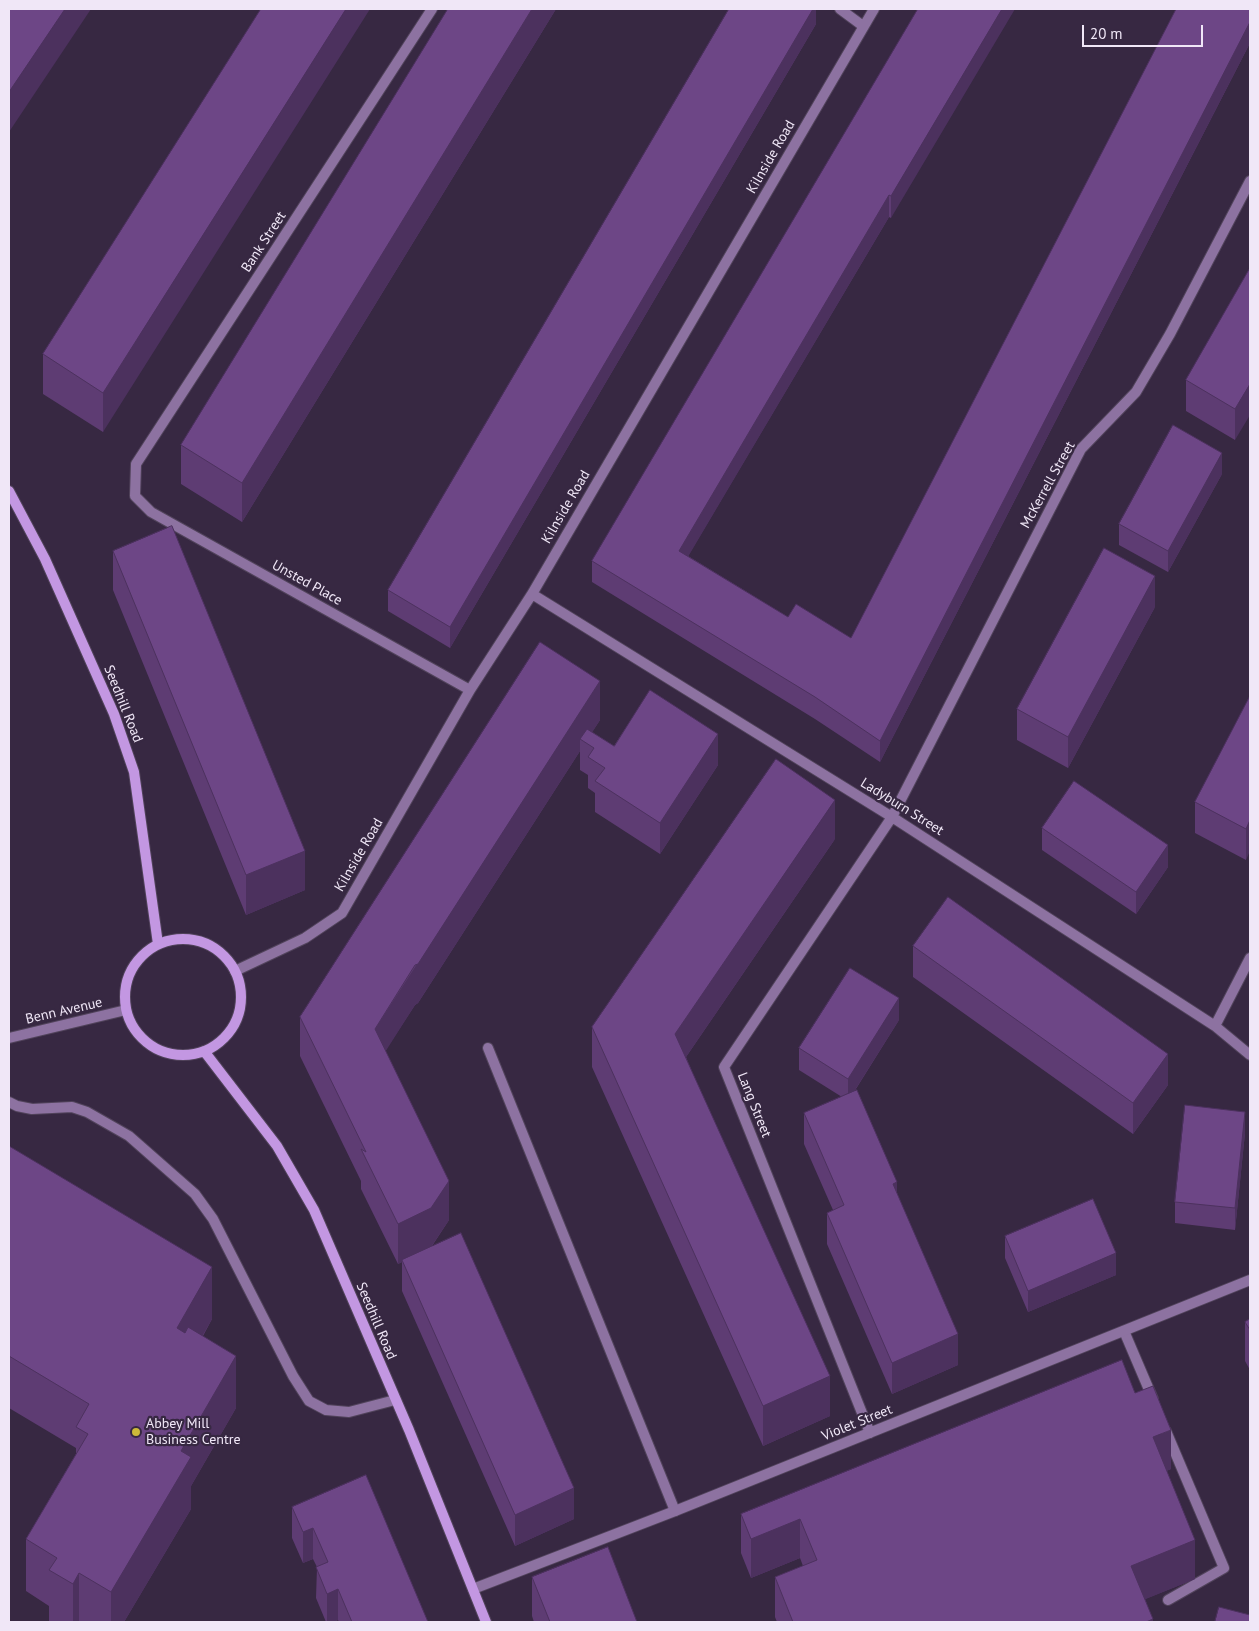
<!DOCTYPE html>
<html>
<head>
<meta charset="utf-8">
<style>
	body { margin:0 }
	#map { position:relative; width:1259px; height:1631px; overflow:hidden; background:#372842; font-family:"PT Sans",sans-serif }
	canvas { display:block }
	.frame { position:absolute; inset:0; border:10px solid #f0e7f7; pointer-events:none }
	.scale { position:absolute; left:1082px; top:25px; width:121px; height:22px; box-sizing:border-box; border:2px solid #f0e7f7; border-top:0; padding-left:6px; font-size:15px; line-height:18px; white-space:nowrap; color:#f0e7f7; -webkit-text-stroke:4px #372842; paint-order:stroke }
</style>
</head>
<body>
<div id="map">
<canvas width="1259" height="1631"></canvas>
<div class="frame"></div>
<div class="scale">20 m</div>
</div>
<script>
const ctx = document.querySelector('canvas').getContext('2d');
ctx.lineJoin = 'round';
function trace(path, color, width, dash) {
  ctx.strokeStyle = color;
  ctx.lineWidth = width;
  ctx.lineCap = dash ? 'butt' : 'round';
  ctx.setLineDash(dash || []);
  ctx.stroke(path);
}
function fillPath(path, color) {
  ctx.fillStyle = color;
  ctx.fill(path, 'evenodd');
}
function drawText(font, color, halo, rows, align = 'center') {
  ctx.font = font + ' "PT Sans",sans-serif';
  ctx.lineWidth = 4.5;
  ctx.setLineDash([]);
  ctx.textBaseline = 'middle';
  ctx.strokeStyle = halo;
  ctx.fillStyle = color;
  for (const [text, x, y, turn = 0] of rows) {
    ctx.save();
    ctx.translate(x, y);
    ctx.rotate((+turn || 0) * Math.PI / 180);
    ctx.textAlign = isNaN(turn) ? turn : align;
    if (halo) ctx.strokeText(text, 0, 0);
    ctx.fillText(text, 0, 0);
    ctx.restore();
  }
}
const lane = new Path2D(`
	M 488,1048 L 675,1511
	M 9,1102 L 17,1106 L 32,1109 L 72,1107 L 87,1112 L 129,1136 L 195,1194 L 213,1219 L 293,1376 L 309,1401 L 326,1410 L 349,1412 L 395,1400
	M 1124,1331 L 1153,1399
	M 1166,1431 L 1224,1568 L 1168,1600`);
const street = new Path2D(`
	M 432,9 L 136,464 L 135,496 L 151,512 L 470,690
	M 840,9 L 863,26
	M 532,594 L 892,817 L 1215,1026 L 1250,1055
	M 235,971 L 305,938 L 342,913 L 470,690 L 532,594 L 874,9
	M 1215,1026 L 1250,958
	M 9,1038 L 126,1010
	M 870,1433 L 724,1067 L 892,817 L 1081,449 L 1136,392 L 1170,334 L 1250,181
	M 473,1589 L 675,1511 L 1250,1280`);
const secondary = new Path2D(`
	M 9,491 L 45,559 L 114,714 L 134,772 L 158,944
	M125 997a58 58 0 1 1 116 0a58 58 0 1 1-116 0Z
	M 204,1051 L 277,1146 L 314,1210 L 409,1430 L 486,1622`);
trace(lane, '#51435b', 12);
trace(street, '#51435b', 12);
trace(secondary, '#51435b', 12);
trace(lane, '#8d72a1', 10);
trace(street, '#8d72a1', 10);
trace(secondary, '#c397e2', 10);
fillPath(new Path2D(`
	M 261,9 L 103,432 L 43,394 L 43,354 Z
	M 448,9 L 556,9 L 242,522 L 181,484 L 181,445 Z
	M 816,9 L 816,24 L 450,648 L 388,611 L 388,590 Z
	M 918,9 L 891,218 L 889,217 L 688,556 L 788,617 L 851,638 L 1250,9 L 1250,43 L 880,762 L 815,719 L 592,582 L 592,561 Z
	M 1250,268 L 1235,440 L 1186,411 L 1186,380 Z
	M 1222,474 L 1168,572 L 1119,545 L 1119,524 Z
	M 113,551 L 305,890 L 246,915 L 113,590 Z
	M 1155,607 L 1068,768 L 1017,740 L 1017,709 Z
	M 600,681 L 600,720 L 592,732 L 614,746 L 718,765 L 660,854 L 595,812 L 595,793 L 588,788 L 588,775 L 580,770 L 580,751 L 418,1003 L 415,1005 L 385,1051 L 449,1220 L 432,1246 L 574,1519 L 515,1546 L 402,1291 L 402,1262 L 398,1264 L 361,1189 L 361,1181 L 300,1056 L 300,1017 Z
	M 1250,696 L 1246,860 L 1195,833 L 1195,802 Z
	M 1042,828 L 1168,867 L 1136,914 L 1042,850 Z
	M 835,839 L 686,1057 L 830,1416 L 763,1446 L 592,1067 L 592,1027 Z
	M 913,946 L 1168,1085 L 1133,1134 L 913,977 Z
	M 899,1020 L 854,1092 L 897,1193 L 958,1365 L 892,1394 L 827,1244 L 827,1213 L 833,1210 L 804,1144 L 804,1113 L 842,1097 L 799,1070 L 799,1048 Z
	M 1245,1133 L 1235,1230 L 1175,1223 L 1175,1202 Z
	M 9,1146 L 212,1319 L 203,1336 L 236,1408 L 191,1486 L 191,1509 L 124,1622 L 49,1622 L 49,1606 L 26,1591 L 26,1539 L 76,1454 L 76,1448 L 9,1408 Z
	M 1005,1236 L 1116,1275 L 1028,1312 L 1005,1258 Z
	M 1250,1319 L 1250,1370 L 1245,1361 L 1245,1322 Z
	M 1135,1393 L 1171,1469 L 1166,1471 L 1195,1579 L 1145,1599 L 1153,1622 L 777,1622 L 775,1617 L 775,1577 L 803,1566 L 800,1558 L 751,1578 L 741,1553 L 741,1514 Z
	M 292,1507 L 428,1622 L 339,1622 L 338,1620 L 334,1622 L 326,1622 L 316,1598 L 317,1567 L 313,1559 L 303,1563 L 292,1538 Z
	M 532,1577 L 637,1622 L 534,1622 L 532,1616 Z`), '#5e3c73');
fillPath(new Path2D(`
	M 65,9 L 91,9 L 9,132 L 9,92 Z
	M 346,9 L 370,9 L 103,432 L 103,393 Z
	M 532,9 L 556,9 L 242,522 L 242,483 Z
	M 813,9 L 816,9 L 816,24 L 450,648 L 450,627 Z
	M 1002,9 L 1015,9 L 891,218 L 891,196 Z
	M 1250,22 L 1250,43 L 880,762 L 880,741 Z
	M 889,195 L 889,217 L 679,572 L 679,551 Z
	M 1250,384 L 1250,415 L 1235,440 L 1235,409 Z
	M 1222,453 L 1222,474 L 1168,572 L 1168,551 Z
	M 1155,576 L 1155,607 L 1068,768 L 1068,737 Z
	M 600,681 L 600,720 L 586,742 L 580,739 L 580,751 L 418,1003 L 415,1005 L 375,1068 L 375,1029 Z
	M 718,734 L 718,765 L 660,854 L 660,823 Z
	M 835,800 L 835,839 L 675,1073 L 675,1034 Z
	M 1250,820 L 1250,851 L 1246,860 L 1246,829 Z
	M 1168,845 L 1168,867 L 1136,914 L 1136,892 Z
	M 305,851 L 305,890 L 246,915 L 246,875 Z
	M 899,998 L 899,1020 L 848,1101 L 848,1079 Z
	M 1168,1054 L 1168,1085 L 1133,1134 L 1133,1103 Z
	M 1245,1112 L 1245,1133 L 1235,1230 L 1235,1208 Z
	M 449,1181 L 449,1220 L 431,1247 L 402,1260 L 402,1262 L 398,1264 L 398,1224 Z
	M 897,1182 L 897,1213 L 893,1184 Z
	M 1116,1253 L 1116,1275 L 1028,1312 L 1028,1291 Z
	M 212,1267 L 212,1319 L 177,1380 L 177,1328 Z
	M 958,1334 L 958,1365 L 892,1394 L 892,1363 Z
	M 236,1356 L 236,1408 L 191,1486 L 191,1509 L 124,1622 L 111,1622 L 111,1592 L 181,1451 Z
	M 830,1376 L 830,1416 L 763,1446 L 763,1406 Z
	M 1171,1430 L 1171,1469 L 1153,1477 L 1153,1437 Z
	M 574,1488 L 574,1519 L 515,1546 L 515,1515 Z
	M 800,1519 L 800,1558 L 751,1578 L 751,1539 Z
	M 313,1528 L 313,1559 L 303,1563 L 303,1532 Z
	M 1195,1540 L 1195,1579 L 1131,1605 L 1131,1566 Z
	M 79,1573 L 79,1622 L 73,1622 L 73,1584 Z
	M 338,1589 L 338,1620 L 334,1622 L 327,1622 L 327,1594 Z
	M 1153,1619 L 1153,1622 L 1146,1622 Z`), '#4c315e');
const building = new Path2D(`
	M 9,9 L 65,9 L 9,92 Z
	M 261,9 L 346,9 L 103,393 L 43,354 Z
	M 448,9 L 532,9 L 242,483 L 181,445 Z
	M 729,9 L 813,9 L 450,627 L 388,590 Z
	M 918,9 L 1002,9 L 891,196 L 889,195 L 679,551 L 788,617 L 796,604 L 851,638 L 1176,9 L 1250,9 L 1250,22 L 880,741 L 815,697 L 592,561 Z
	M 1250,268 L 1250,384 L 1235,409 L 1186,380 Z
	M 1173,425 L 1222,453 L 1168,551 L 1119,524 Z
	M 172,526 L 305,851 L 246,875 L 113,551 Z
	M 1104,548 L 1155,576 L 1068,737 L 1017,709 Z
	M 540,642 L 600,681 L 418,964 L 415,965 L 375,1029 L 449,1181 L 431,1208 L 398,1224 L 361,1149 L 366,1152 L 300,1017 Z
	M 650,690 L 718,734 L 660,823 L 595,781 L 605,768 L 588,757 L 594,748 L 580,739 L 587,729 L 614,746 Z
	M 1250,696 L 1250,820 L 1246,829 L 1195,802 Z
	M 776,759 L 835,800 L 675,1034 L 830,1376 L 763,1406 L 592,1027 Z
	M 1074,781 L 1168,845 L 1136,892 L 1042,828 Z
	M 948,897 L 1168,1054 L 1133,1103 L 913,946 Z
	M 850,968 L 899,998 L 848,1079 L 799,1048 Z
	M 857,1090 L 897,1182 L 893,1184 L 958,1334 L 892,1363 L 827,1213 L 844,1205 L 804,1113 Z
	M 1185,1105 L 1245,1112 L 1235,1208 L 1175,1202 Z
	M 9,1146 L 212,1267 L 177,1328 L 185,1333 L 188,1327 L 236,1356 L 181,1451 L 191,1457 L 111,1592 L 79,1573 L 73,1584 L 49,1570 L 57,1558 L 26,1539 L 88,1434 L 76,1427 L 89,1404 L 9,1356 Z
	M 1093,1199 L 1116,1253 L 1028,1291 L 1005,1236 Z
	M 461,1233 L 574,1488 L 515,1515 L 402,1260 Z
	M 1250,1319 L 1250,1330 L 1245,1322 Z
	M 1122,1360 L 1135,1393 L 1153,1386 L 1171,1430 L 1153,1437 L 1195,1540 L 1131,1566 L 1153,1619 L 1146,1622 L 793,1622 L 775,1577 L 817,1560 L 800,1519 L 751,1539 L 741,1514 Z
	M 366,1475 L 428,1622 L 352,1622 L 338,1589 L 327,1594 L 316,1567 L 328,1562 L 313,1528 L 303,1532 L 292,1507 Z
	M 608,1547 L 637,1622 L 550,1622 L 532,1577 Z
	M 1219,1607 L 1250,1615 L 1250,1622 L 1215,1622 Z`);
fillPath(building, '#6d4686');
trace(building, '#4c315e', 1);
for (const [x, y, r, color] of [
	[136,1432,5,"#ccb939"]
]) {
  const dot = new Path2D();
  dot.arc(x, y, r, 0, 2 * Math.PI);
  ctx.fillStyle = color;
  ctx.fill(dot);
  trace(dot, '#372842', 2);
}
drawText('14px', '#f0e7f7', '#372842', [
	["Kilnside Road",771,157,-60],
	["Bank Street",264,242,-57],
	["McKerrell Street",1048,485,-61],
	["Kilnside Road",566,507,-60],
	["Unsted Place",307,583,29],
	["Seedhill Road",123,704,68],
	["Ladyburn Street",902,807,32],
	["Kilnside Road",359,855,-60],
	["Benn Avenue",64,1011,-13],
	["Lang Street",754,1105,68],
	["Seedhill Road",376,1321,67],
	["Violet Street",857,1423,-22]
]);
drawText('14px', '#f0e7f7', '#372842', [
	["Abbey Mill",146,1424],
	["Business Centre",146,1440]
], 'left');
</script>
</body>
</html>
